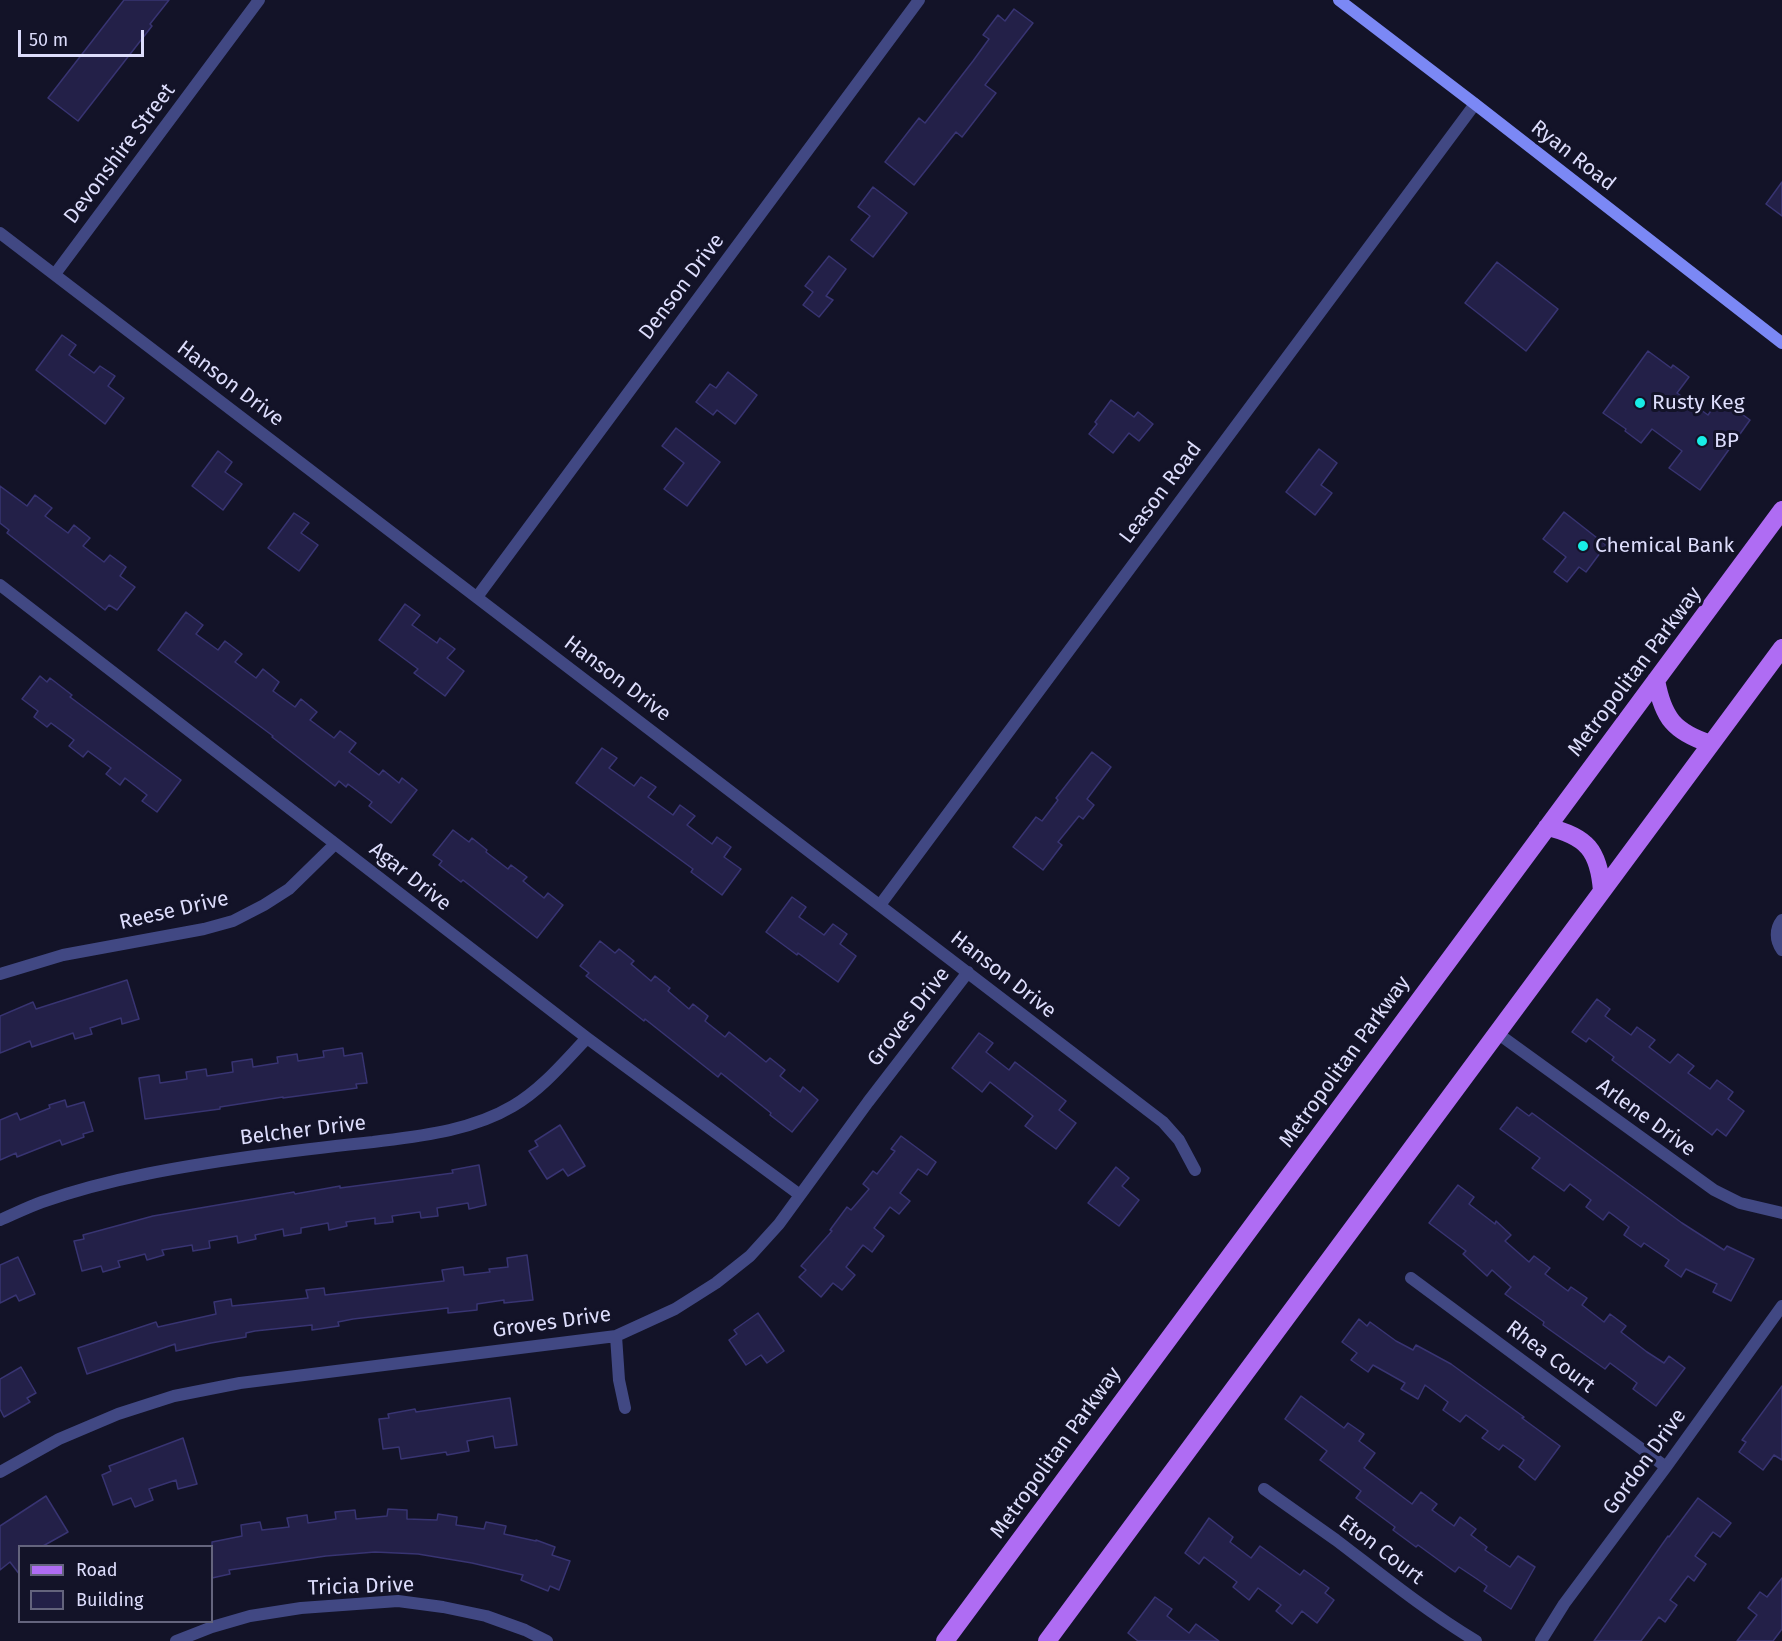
<!DOCTYPE html>
<html>
<head>
<meta charset="utf-8">
<style>
	body { margin:0 }
	#map { position:relative; width:1782px; height:1641px; overflow:hidden; background:#131328; font-family:"Fira Sans",sans-serif }
	canvas { display:block }
	.legend { position:absolute; left:18px; top:1545px; width:195px; height:78px; box-sizing:border-box; background:#131328; border:2px solid #64647d; margin:0; padding:8px 10px; list-style:none; font-size:18px; color:#ddddfc }
	.legend li { display:flex; align-items:center; gap:12px; height:30px }
	.legend b { width:30px; border:2px solid #64647d }
	.scale { position:absolute; left:18px; top:30px; width:126px; height:27px; box-sizing:border-box; border:3px solid #ddddfc; border-top:0; padding-left:8px; font-size:18px; line-height:21px; white-space:nowrap; color:#ddddfc; -webkit-text-stroke:4px #131328; paint-order:stroke }
</style>
</head>
<body>
<div id="map">
<canvas width="1782" height="1641"></canvas>
<ul class="legend">
<li><b style="height:8px;background:#af6cf3"></b>Road</li>
<li><b style="height:16px;background:#232048"></b>Building</li>
</ul>
<div class="scale">50 m</div>
</div>
<script>
const ctx = document.querySelector('canvas').getContext('2d');
ctx.lineJoin = 'round';
function fillPath(path, color) {
  ctx.fillStyle = color;
  ctx.fill(path, 'evenodd');
}
function trace(path, color, width, dash) {
  ctx.strokeStyle = color;
  ctx.lineWidth = width;
  ctx.lineCap = dash ? 'butt' : 'round';
  ctx.setLineDash(dash || []);
  ctx.stroke(path);
}
function drawText(font, color, halo, rows, align = 'center') {
  ctx.font = font + ' "Fira Sans",sans-serif';
  ctx.lineWidth = 6;
  ctx.setLineDash([]);
  ctx.textBaseline = 'middle';
  ctx.strokeStyle = halo;
  ctx.fillStyle = color;
  for (const [text, x, y, turn = 0] of rows) {
    ctx.save();
    ctx.translate(x, y);
    ctx.rotate((+turn || 0) * Math.PI / 180);
    ctx.textAlign = isNaN(turn) ? turn : align;
    if (halo) ctx.strokeText(text, 0, 0);
    ctx.fillText(text, 0, 0);
    ctx.restore();
  }
}
const building = new Path2D(`
	M 124,0 L 169,0 L 150,24 L 152,26 L 78,121 L 48,98 Z
	M 1014,9 L 1033,23 L 985,85 L 996,93 L 962,137 L 956,132 L 914,185 L 885,162 L 919,118 L 925,123 L 973,61 L 989,39 L 983,35 L 998,15 L 1005,21 Z
	M 1782,182 L 1782,216 L 1766,204 Z
	M 873,187 L 907,213 L 873,257 L 851,240 L 870,216 L 858,207 Z
	M 829,256 L 846,269 L 826,296 L 833,300 L 819,317 L 803,305 L 813,292 L 805,286 Z
	M 1497,262 L 1558,309 L 1526,351 L 1465,303 Z
	M 62,335 L 76,345 L 69,355 L 94,373 L 100,366 L 115,376 L 108,386 L 124,398 L 105,424 L 36,370 Z
	M 1648,351 L 1671,368 L 1673,365 L 1689,377 L 1677,393 L 1708,415 L 1720,398 L 1750,420 L 1700,490 L 1669,468 L 1682,451 L 1652,429 L 1641,443 L 1625,431 L 1626,429 L 1603,413 Z
	M 728,372 L 757,395 L 735,424 L 717,410 L 713,415 L 696,402 L 710,384 L 716,388 Z
	M 1111,400 L 1134,417 L 1138,412 L 1153,424 L 1139,441 L 1129,433 L 1113,453 L 1089,434 L 1097,424 L 1095,422 Z
	M 676,428 L 720,462 L 687,506 L 664,489 L 684,463 L 662,446 Z
	M 1319,449 L 1337,463 L 1321,485 L 1332,493 L 1315,515 L 1286,492 Z
	M 218,451 L 232,462 L 225,472 L 242,484 L 223,510 L 192,486 Z
	M 0,486 L 27,506 L 35,495 L 52,508 L 45,516 L 68,533 L 74,525 L 90,538 L 83,546 L 104,562 L 110,555 L 126,567 L 120,576 L 135,587 L 117,610 L 109,605 L 105,610 L 7,533 L 9,530 L 0,523 Z
	M 1564,512 L 1606,545 L 1586,572 L 1579,567 L 1567,582 L 1554,572 L 1566,557 L 1543,539 Z
	M 294,513 L 309,523 L 301,533 L 318,545 L 299,571 L 268,548 Z
	M 405,604 L 420,615 L 412,625 L 437,643 L 440,638 L 455,649 L 447,658 L 464,671 L 445,696 L 414,673 L 418,669 L 379,640 Z
	M 186,612 L 203,625 L 196,634 L 218,650 L 225,641 L 242,654 L 235,662 L 256,678 L 263,669 L 279,682 L 273,691 L 295,707 L 301,699 L 317,712 L 310,720 L 334,738 L 340,731 L 356,743 L 349,752 L 379,775 L 383,770 L 399,783 L 402,778 L 417,790 L 391,823 L 369,806 L 372,802 L 348,784 L 346,787 L 339,781 L 335,786 L 272,737 L 273,736 L 158,650 Z
	M 40,676 L 47,682 L 50,678 L 72,695 L 70,697 L 181,780 L 157,812 L 142,801 L 147,795 L 125,778 L 120,785 L 106,774 L 111,768 L 88,751 L 83,757 L 69,746 L 74,740 L 51,723 L 47,727 L 34,717 L 38,711 L 22,699 Z
	M 602,748 L 617,758 L 609,768 L 634,786 L 641,777 L 656,787 L 648,797 L 673,815 L 680,805 L 695,816 L 687,825 L 712,844 L 717,837 L 731,847 L 724,857 L 741,869 L 722,895 L 691,872 L 693,869 L 576,783 Z
	M 1092,752 L 1111,767 L 1087,799 L 1094,805 L 1083,819 L 1079,816 L 1058,842 L 1062,845 L 1043,870 L 1013,847 L 1036,817 L 1042,821 L 1058,800 L 1056,798 Z
	M 453,830 L 469,842 L 472,838 L 487,850 L 486,852 L 508,869 L 511,865 L 527,877 L 523,881 L 544,898 L 548,893 L 563,905 L 537,938 L 463,880 L 461,882 L 439,865 L 442,861 L 433,855 Z
	M 792,897 L 806,907 L 799,917 L 824,935 L 833,924 L 847,934 L 840,944 L 856,956 L 838,982 L 798,953 L 797,955 L 766,932 Z
	M 600,941 L 615,953 L 619,949 L 634,961 L 631,964 L 651,981 L 655,976 L 670,988 L 668,991 L 689,1009 L 693,1004 L 708,1016 L 705,1021 L 725,1037 L 729,1032 L 766,1062 L 770,1058 L 785,1070 L 780,1076 L 800,1092 L 803,1087 L 818,1100 L 792,1132 L 770,1115 L 771,1113 L 721,1073 L 718,1077 L 645,1019 L 644,1021 L 586,976 L 589,973 L 580,966 Z
	M 127,980 L 139,1019 L 122,1024 L 121,1018 L 90,1028 L 92,1034 L 75,1039 L 73,1033 L 32,1047 L 30,1041 L 0,1053 L 0,1016 L 33,1002 L 36,1009 Z
	M 1597,999 L 1610,1009 L 1605,1016 L 1631,1035 L 1637,1027 L 1655,1040 L 1649,1047 L 1670,1063 L 1678,1054 L 1694,1066 L 1688,1073 L 1710,1089 L 1717,1080 L 1733,1092 L 1728,1099 L 1744,1111 L 1726,1136 L 1717,1129 L 1712,1135 L 1612,1060 L 1614,1057 L 1589,1038 L 1586,1042 L 1572,1032 Z
	M 979,1033 L 993,1043 L 986,1052 L 1009,1070 L 1015,1062 L 1066,1101 L 1059,1110 L 1076,1123 L 1056,1149 L 1025,1126 L 1033,1116 L 990,1082 L 982,1092 L 952,1068 Z
	M 343,1048 L 344,1056 L 362,1053 L 367,1083 L 356,1084 L 357,1088 L 283,1098 L 283,1097 L 220,1107 L 220,1109 L 145,1119 L 139,1078 L 159,1075 L 160,1083 L 187,1079 L 186,1072 L 206,1069 L 207,1076 L 233,1072 L 232,1062 L 252,1059 L 253,1067 L 278,1063 L 277,1057 L 297,1054 L 298,1061 L 324,1057 L 323,1051 Z
	M 65,1100 L 67,1107 L 84,1102 L 93,1131 L 83,1134 L 84,1137 L 62,1145 L 60,1140 L 17,1157 L 16,1153 L 0,1160 L 0,1120 L 17,1113 L 20,1120 L 50,1108 L 49,1105 Z
	M 1517,1107 L 1529,1116 L 1532,1113 L 1682,1223 L 1724,1250 L 1727,1246 L 1754,1259 L 1731,1301 L 1713,1292 L 1717,1284 L 1686,1269 L 1681,1277 L 1665,1266 L 1669,1260 L 1644,1243 L 1641,1247 L 1624,1235 L 1629,1227 L 1609,1212 L 1603,1220 L 1586,1207 L 1591,1200 L 1570,1184 L 1564,1191 L 1532,1168 L 1540,1158 L 1500,1129 Z
	M 560,1125 L 585,1166 L 568,1176 L 563,1169 L 547,1179 L 529,1151 L 538,1146 L 535,1141 Z
	M 901,1136 L 936,1162 L 927,1175 L 918,1169 L 900,1193 L 910,1201 L 899,1214 L 890,1207 L 874,1228 L 884,1236 L 872,1252 L 863,1245 L 846,1267 L 855,1275 L 842,1290 L 833,1283 L 821,1297 L 799,1277 L 806,1270 L 801,1266 L 832,1231 L 830,1230 L 847,1207 L 851,1210 L 869,1189 L 863,1184 L 873,1171 L 877,1174 L 895,1151 L 891,1149 Z
	M 479,1165 L 486,1205 L 469,1209 L 468,1203 L 437,1208 L 438,1216 L 421,1218 L 420,1212 L 392,1216 L 393,1222 L 375,1224 L 375,1218 L 346,1222 L 347,1226 L 329,1230 L 328,1223 L 301,1228 L 301,1233 L 284,1236 L 283,1229 L 255,1235 L 256,1239 L 238,1243 L 237,1236 L 209,1241 L 210,1248 L 193,1251 L 192,1245 L 162,1250 L 164,1255 L 147,1260 L 145,1254 L 118,1261 L 120,1267 L 103,1272 L 101,1266 L 82,1271 L 74,1241 L 84,1239 L 83,1235 L 153,1216 L 294,1192 L 295,1194 L 340,1186 L 340,1188 L 453,1173 L 452,1170 Z
	M 1116,1167 L 1129,1178 L 1122,1186 L 1139,1200 L 1119,1226 L 1088,1203 Z
	M 1458,1185 L 1474,1197 L 1469,1204 L 1495,1224 L 1496,1221 L 1511,1235 L 1505,1241 L 1529,1262 L 1534,1256 L 1550,1268 L 1545,1274 L 1568,1291 L 1571,1287 L 1587,1298 L 1582,1305 L 1604,1322 L 1610,1314 L 1626,1326 L 1621,1332 L 1647,1352 L 1664,1363 L 1669,1356 L 1685,1368 L 1656,1406 L 1633,1389 L 1637,1383 L 1610,1363 L 1605,1369 L 1543,1325 L 1544,1322 L 1505,1294 L 1511,1287 L 1492,1270 L 1487,1276 L 1463,1254 L 1466,1251 L 1429,1223 Z
	M 527,1255 L 533,1300 L 504,1303 L 504,1300 L 477,1304 L 477,1310 L 448,1313 L 448,1308 L 353,1319 L 338,1322 L 339,1326 L 312,1330 L 312,1325 L 255,1331 L 246,1333 L 246,1337 L 211,1343 L 176,1351 L 175,1344 L 87,1374 L 78,1348 L 156,1322 L 158,1327 L 216,1314 L 214,1302 L 231,1299 L 232,1306 L 308,1298 L 306,1290 L 324,1288 L 325,1295 L 444,1281 L 442,1270 L 463,1267 L 464,1275 L 490,1272 L 489,1269 L 508,1267 L 507,1258 Z
	M 18,1257 L 35,1294 L 19,1301 L 16,1295 L 0,1303 L 0,1265 Z
	M 758,1313 L 784,1351 L 767,1363 L 761,1355 L 746,1365 L 729,1340 L 737,1334 L 734,1330 Z
	M 1359,1319 L 1367,1326 L 1370,1322 L 1396,1341 L 1413,1350 L 1416,1345 L 1451,1364 L 1524,1417 L 1522,1418 L 1560,1446 L 1535,1480 L 1519,1467 L 1524,1460 L 1503,1445 L 1499,1450 L 1482,1438 L 1488,1431 L 1466,1415 L 1460,1422 L 1443,1410 L 1448,1402 L 1425,1385 L 1418,1399 L 1401,1389 L 1405,1383 L 1373,1365 L 1368,1372 L 1351,1360 L 1357,1353 L 1342,1342 Z
	M 21,1367 L 36,1393 L 27,1398 L 30,1402 L 4,1417 L 0,1409 L 0,1379 Z
	M 1782,1386 L 1782,1460 L 1774,1455 L 1763,1470 L 1739,1452 L 1746,1442 L 1742,1440 Z
	M 1301,1396 L 1344,1428 L 1348,1423 L 1364,1434 L 1359,1441 L 1375,1453 L 1364,1468 L 1412,1504 L 1421,1492 L 1437,1504 L 1432,1510 L 1454,1526 L 1460,1517 L 1476,1529 L 1471,1535 L 1487,1547 L 1485,1550 L 1510,1567 L 1518,1556 L 1535,1567 L 1511,1609 L 1484,1591 L 1487,1586 L 1477,1579 L 1459,1567 L 1455,1572 L 1418,1545 L 1416,1547 L 1393,1530 L 1395,1527 L 1356,1498 L 1361,1491 L 1320,1460 L 1327,1451 L 1285,1419 Z
	M 510,1398 L 517,1445 L 495,1448 L 493,1436 L 467,1441 L 469,1451 L 447,1455 L 446,1452 L 401,1459 L 399,1447 L 383,1449 L 379,1419 L 389,1418 L 388,1414 L 415,1409 L 416,1412 Z
	M 183,1438 L 197,1484 L 178,1489 L 176,1480 L 149,1489 L 153,1500 L 135,1507 L 131,1498 L 113,1505 L 102,1475 L 111,1471 L 109,1466 Z
	M 46,1496 L 68,1532 L 43,1546 L 20,1546 L 20,1575 L 10,1562 L 0,1570 L 0,1526 Z
	M 1698,1498 L 1731,1523 L 1720,1537 L 1713,1532 L 1695,1556 L 1706,1564 L 1694,1581 L 1688,1576 L 1670,1600 L 1677,1605 L 1665,1622 L 1659,1617 L 1641,1641 L 1594,1641 L 1668,1536 L 1669,1537 Z
	M 388,1509 L 407,1510 L 407,1519 L 437,1520 L 438,1514 L 457,1517 L 456,1525 L 484,1529 L 486,1522 L 506,1526 L 504,1534 L 536,1541 L 536,1540 L 555,1547 L 552,1555 L 570,1561 L 559,1590 L 550,1586 L 548,1591 L 521,1580 L 523,1575 L 472,1563 L 418,1554 L 375,1552 L 326,1556 L 229,1570 L 230,1574 L 212,1578 L 212,1542 L 242,1536 L 241,1525 L 260,1522 L 262,1530 L 289,1527 L 287,1518 L 307,1515 L 308,1523 L 336,1519 L 335,1512 L 355,1510 L 356,1519 L 387,1516 Z
	M 1209,1518 L 1233,1537 L 1230,1542 L 1251,1558 L 1260,1546 L 1300,1575 L 1304,1570 L 1329,1588 L 1325,1593 L 1334,1600 L 1317,1623 L 1302,1611 L 1292,1624 L 1276,1611 L 1281,1605 L 1258,1588 L 1249,1600 L 1233,1587 L 1237,1582 L 1204,1557 L 1199,1564 L 1185,1553 Z
	M 1782,1578 L 1782,1629 L 1773,1641 L 1737,1641 L 1757,1615 L 1748,1608 L 1760,1592 L 1767,1597 Z
	M 1155,1597 L 1172,1609 L 1167,1616 L 1189,1633 L 1196,1624 L 1219,1641 L 1138,1641 L 1128,1633 Z`);
fillPath(building, '#232048');
trace(building, '#383472', 1.5);
trace(new Path2D(`
	M 0,233 L 1163,1122 L 1179,1140 L 1195,1170
	M 55,274 L 259,0
	M 0,585 L 587,1038 L 800,1195
	M 477,597 L 919,0
	M 880,905 L 1475,104
	M 1782,920 C 1775,929 1775,940 1782,950
	M 0,974 L 63,955 L 204,929 L 233,921 L 264,905 L 289,889 L 335,844
	M 1497,1033 L 1714,1190 L 1740,1203 L 1782,1213
	M 0,1220 C 14,1214 28,1207 42,1202 C 110,1178 184,1166 255,1156 C 294,1151 334,1146 373,1142 C 420,1136 471,1131 513,1106 C 542,1089 564,1062 587,1038
	M 1411,1278 L 1666,1467
	M 616,1336 L 619,1380 L 625,1408
	M 0,1472 L 59,1439 L 118,1414 L 174,1396 L 240,1383 L 616,1336 L 675,1309 L 716,1283 L 750,1256 L 779,1224 L 868,1102 L 968,972
	M 1264,1489 C 1288,1506 1312,1523 1336,1540 C 1382,1575 1426,1611 1476,1641
	M 176,1641 L 212,1627 L 250,1616 L 301,1608 L 398,1601 L 443,1607 L 486,1616 L 525,1630 L 547,1641
	M 1541,1641 L 1564,1604 L 1666,1467 L 1782,1306`), '#414883', 12);
trace(new Path2D(`
	M 1339,0 L 1475,104 L 1782,343`), '#7b88f5', 12);
trace(new Path2D(`
	M 1656,680 C 1663,718 1674,732 1711,744
	M 1547,827 C 1587,836 1599,851 1602,891
	M 945,1641 L 1782,510
	M 1047,1641 L 1782,648`), '#af6cf3', 18);
for (const [x, y, r, color] of [
	[1640,403,6,"#18ede6"],
	[1702,441,6,"#18ede6"],
	[1583,546,6,"#18ede6"]
]) {
  const dot = new Path2D();
  dot.arc(x, y, r, 0, 2 * Math.PI);
  ctx.fillStyle = color;
  ctx.fill(dot);
  trace(dot, '#131328', 2);
}
drawText('21px', '#ddddfc', '#131328', [
	["Devonshire Street",120,154,-53],
	["Ryan Road",1573,156,38],
	["Denson Drive",682,287,-53],
	["Hanson Drive",230,384,37],
	["Leason Road",1161,493,-53],
	["Metropolitan Parkway",1635,672,-53],
	["Hanson Drive",617,679,37],
	["Agar Drive",410,877,38],
	["Reese Drive",174,911,-13],
	["Hanson Drive",1003,975,38],
	["Groves Drive",909,1017,-52],
	["Metropolitan Parkway",1345,1062,-54],
	["Arlene Drive",1646,1118,36],
	["Belcher Drive",303,1131,-7],
	["Groves Drive",552,1323,-8],
	["Rhea Court",1550,1357,37],
	["Metropolitan Parkway",1056,1453,-54],
	["Gordon Drive",1645,1462,-54],
	["Eton Court",1381,1550,37],
	["Tricia Drive",361,1587,-2]
]);
drawText('21px', '#ddddfc', '#131328', [
	["Rusty Keg",1652,403],
	["BP",1714,441],
	["Chemical Bank",1595,546]
], 'left');
</script>
</body>
</html>
